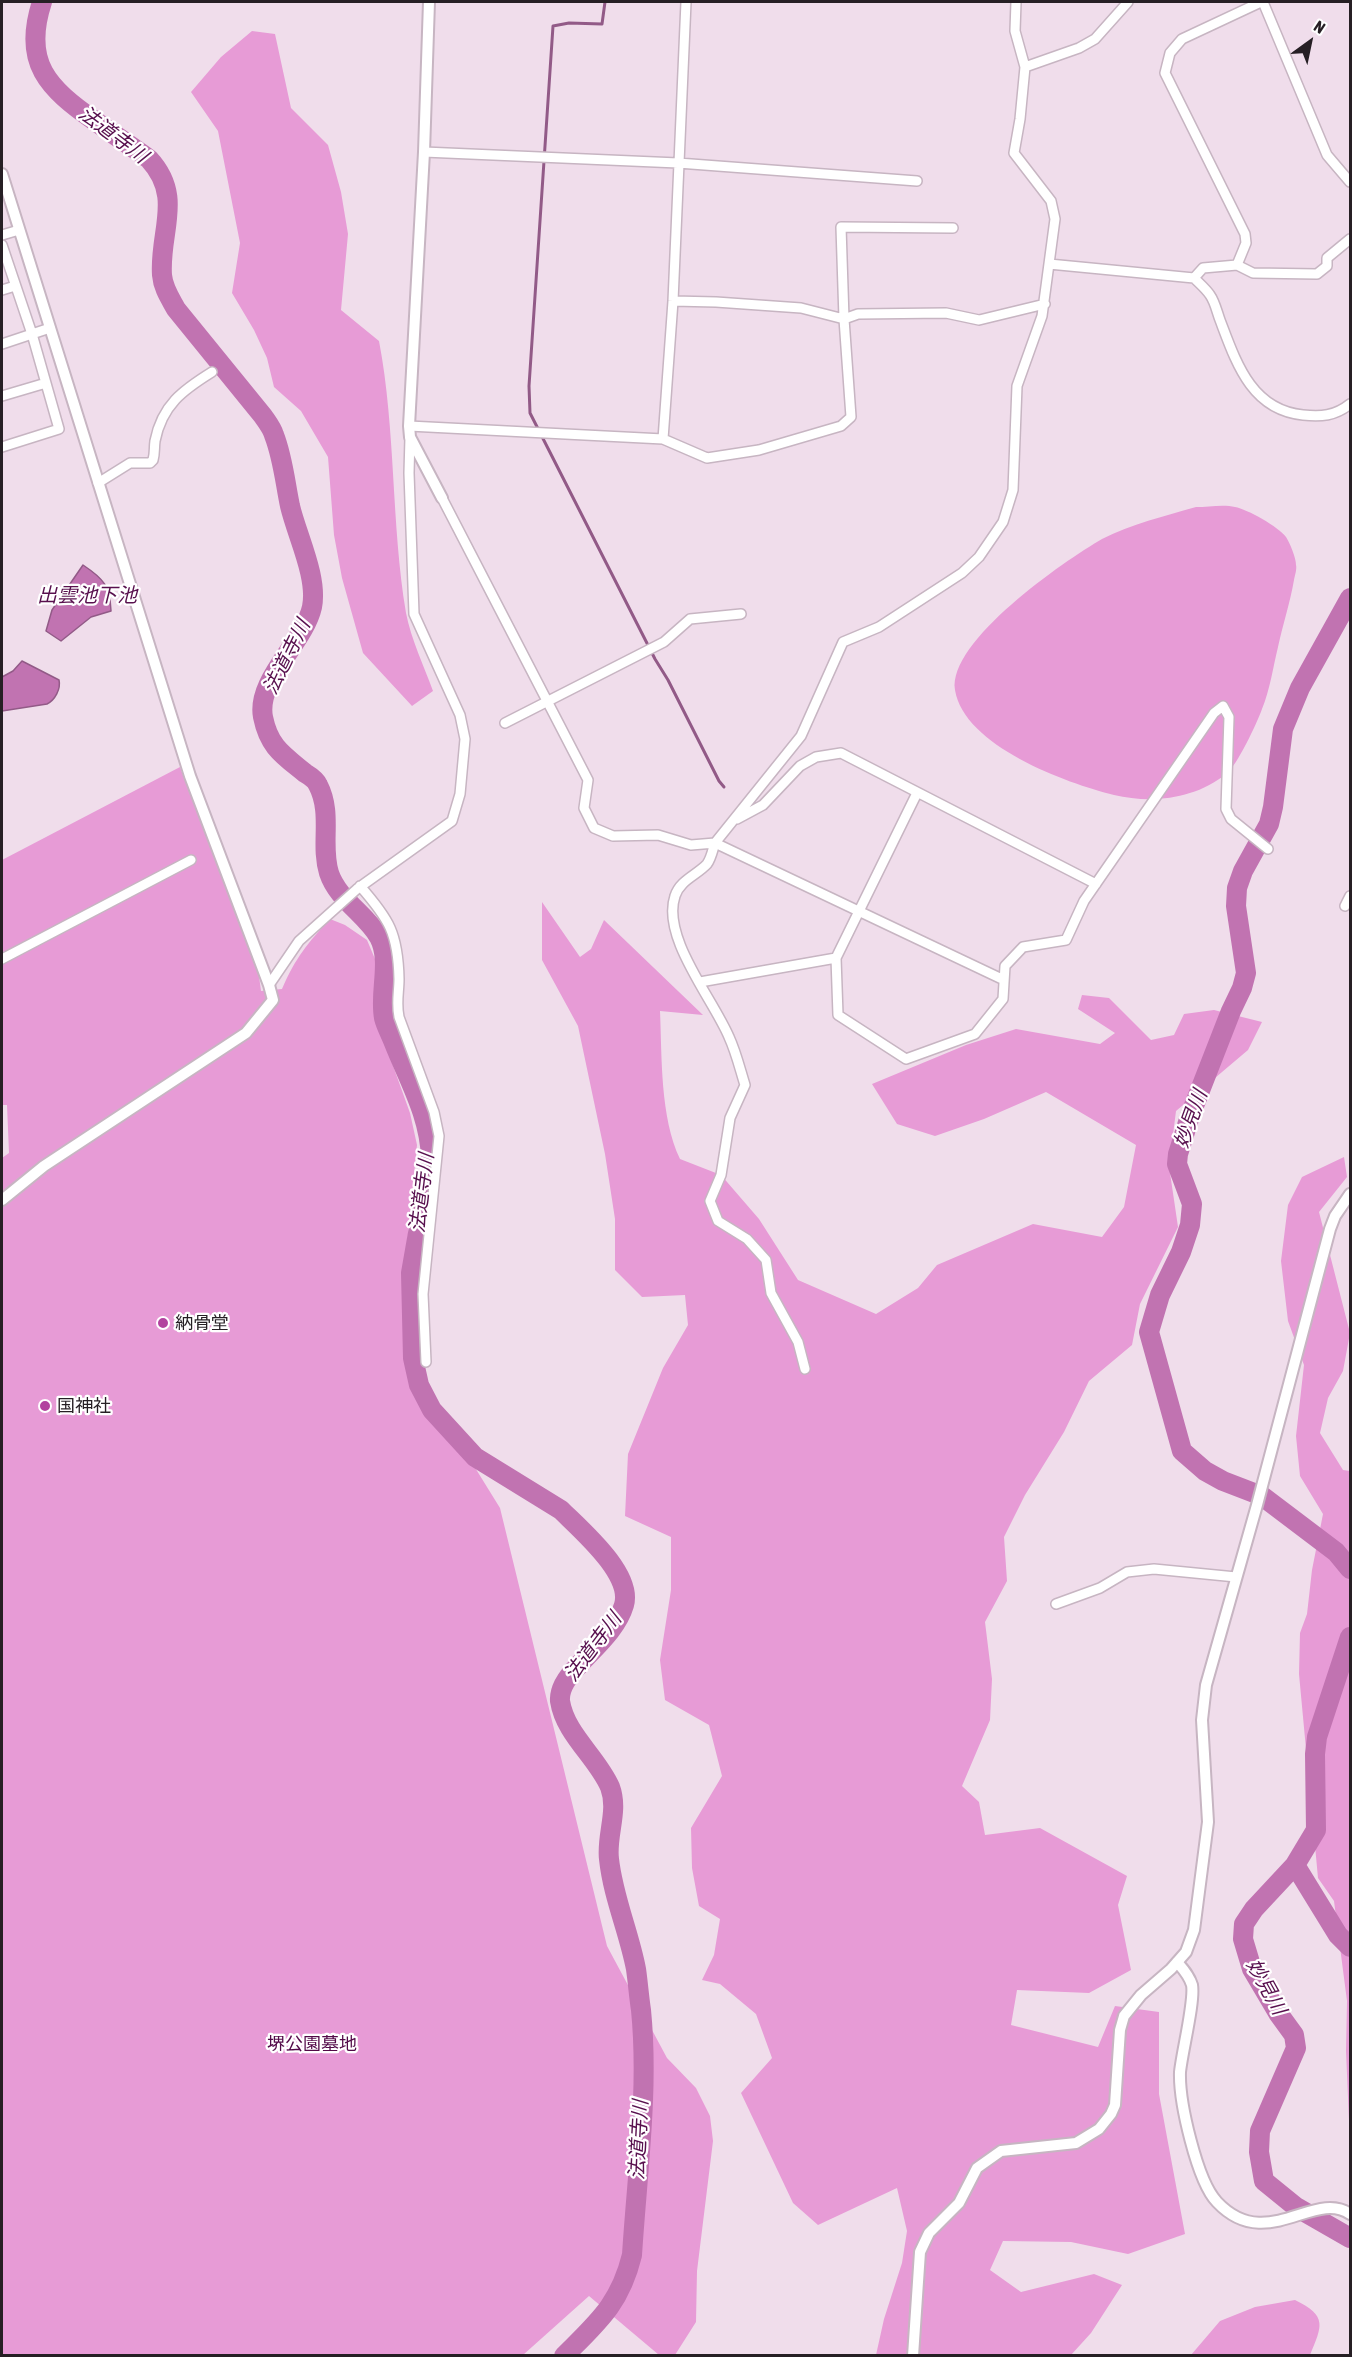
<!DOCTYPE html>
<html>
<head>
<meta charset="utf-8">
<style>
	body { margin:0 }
	#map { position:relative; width:1352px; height:2357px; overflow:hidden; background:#f0ddeb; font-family:"Asap Condensed",sans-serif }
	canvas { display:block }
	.frame { position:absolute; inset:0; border:3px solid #261f24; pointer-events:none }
	.north { position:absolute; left:1280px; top:12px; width:60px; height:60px; -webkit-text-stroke:4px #fff; paint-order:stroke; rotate:33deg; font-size:16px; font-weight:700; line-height:24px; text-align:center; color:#261f24 }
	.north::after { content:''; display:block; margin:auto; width:21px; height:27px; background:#261f24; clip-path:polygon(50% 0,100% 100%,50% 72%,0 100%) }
</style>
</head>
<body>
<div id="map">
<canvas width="1352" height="2357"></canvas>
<div class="frame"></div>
<div class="north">N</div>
</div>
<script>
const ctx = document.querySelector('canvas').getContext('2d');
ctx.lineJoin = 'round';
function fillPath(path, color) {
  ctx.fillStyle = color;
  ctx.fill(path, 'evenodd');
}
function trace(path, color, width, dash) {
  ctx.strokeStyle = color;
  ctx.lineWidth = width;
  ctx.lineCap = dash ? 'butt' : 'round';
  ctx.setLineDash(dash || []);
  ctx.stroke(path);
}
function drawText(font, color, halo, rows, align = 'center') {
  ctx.font = font + ' "Asap Condensed","Noto Sans JP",sans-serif';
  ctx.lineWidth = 4.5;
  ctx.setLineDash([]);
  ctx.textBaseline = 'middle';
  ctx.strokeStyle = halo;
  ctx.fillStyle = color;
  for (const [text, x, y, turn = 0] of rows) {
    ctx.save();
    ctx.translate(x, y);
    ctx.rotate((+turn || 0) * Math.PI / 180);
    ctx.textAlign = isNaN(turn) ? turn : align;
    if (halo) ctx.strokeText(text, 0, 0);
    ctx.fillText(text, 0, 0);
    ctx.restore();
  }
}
fillPath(new Path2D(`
	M 252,31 L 275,34 L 291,108 L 328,145 L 341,192 L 348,234 L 341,310 L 379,341 C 396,430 391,523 406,613 C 411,639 424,666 433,691 L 412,706 L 363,653 L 342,578 L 334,535 L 328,457 L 301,411 L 274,387 L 267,358 L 254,330 L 232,293 L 240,243 L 218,131 L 191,92 L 221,57 Z
	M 1196,507 C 1208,507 1224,504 1235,507 C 1247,509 1279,527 1286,537 C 1290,543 1296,558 1296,565 C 1297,569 1295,575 1294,580 C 1290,603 1283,624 1278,647 C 1273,667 1270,690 1262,709 C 1257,723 1237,766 1226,774 C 1195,799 1152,804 1114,795 C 1066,783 964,746 955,690 C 948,641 1064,561 1102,539 C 1131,524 1165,516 1196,507 Z
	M 180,767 L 259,976 L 261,991 L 282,989 C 296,957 307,944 330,919 L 345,925 L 367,940 L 375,959 L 377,1021 L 410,1113 L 417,1145 L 403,1285 L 405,1357 L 431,1412 L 474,1466 L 500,1508 L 607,1946 L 667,2058 L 696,2088 L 710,2116 L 713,2141 L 697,2271 L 696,2322 L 675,2355 L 659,2355 L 589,2296 L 523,2355 L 2,2355 L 2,1158 L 9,1153 L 7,1105 L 2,1105 L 2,860 Z
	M 542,902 L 580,957 L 591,949 L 604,920 L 703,1015 L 660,1011 C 662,1057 660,1117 680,1159 L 721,1175 L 759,1219 L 798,1280 L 876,1314 L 918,1288 L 937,1265 L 1033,1224 L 1102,1237 L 1124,1207 L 1136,1145 L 1046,1092 L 984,1119 L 935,1136 L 897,1124 L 872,1084 L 966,1045 L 1016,1029 L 1100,1044 L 1115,1033 L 1078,1009 L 1082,995 L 1109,998 L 1151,1040 L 1174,1035 L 1184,1014 L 1214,1010 L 1262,1022 L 1248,1050 L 1176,1111 L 1169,1166 L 1178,1227 L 1140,1304 L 1132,1345 L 1089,1381 L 1064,1432 L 1025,1495 L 1004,1537 L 1007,1581 L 985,1622 L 992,1679 L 990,1720 L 962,1786 L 979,1802 L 985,1835 L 1040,1828 L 1127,1876 L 1118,1905 L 1131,1970 L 1089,1993 L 1017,1990 L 1011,2025 L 1098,2047 L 1115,2006 L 1159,2012 L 1159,2094 L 1185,2234 L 1128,2254 L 1071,2242 L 1003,2241 L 990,2270 L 1021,2292 L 1094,2274 L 1122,2285 L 1091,2333 L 1071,2355 L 876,2355 L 884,2319 L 902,2263 L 907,2231 L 897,2188 L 818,2225 L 793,2203 L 741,2093 L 772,2058 L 756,2014 L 720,1984 L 702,1980 L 714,1955 L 720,1919 L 699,1906 L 692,1868 L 691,1828 L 722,1776 L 709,1725 L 665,1700 L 660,1660 L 671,1590 L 671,1537 L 625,1516 L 628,1454 L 663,1368 L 688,1325 L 685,1295 L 642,1297 L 615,1270 L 615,1219 L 605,1154 L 578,1026 L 542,960 Z
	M 1344,1157 L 1347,1177 L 1319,1212 L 1350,1333 L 1343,1371 L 1328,1398 L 1320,1433 L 1343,1470 L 1350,1471 L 1350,2144 L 1346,2051 L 1347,2001 L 1334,1901 L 1318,1878 L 1299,1674 L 1300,1633 L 1307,1614 L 1312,1570 L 1323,1514 L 1300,1476 L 1296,1436 L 1304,1365 L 1288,1321 L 1281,1261 L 1288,1205 L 1302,1177 Z
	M 1295,2300 C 1328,2316 1322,2326 1310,2355 L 1191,2355 L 1220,2321 L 1255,2307 Z`), '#e79bd6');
const water = new Path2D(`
	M 83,565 C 104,579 110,586 111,611 L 91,617 L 61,641 L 46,631 L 52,610 Z
	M 22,661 L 59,680 C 61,689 55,700 47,704 L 2,711 L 2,677 L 13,671 Z`);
fillPath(water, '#c173b1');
trace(water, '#925a87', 1.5);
trace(new Path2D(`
	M 605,2 L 602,24 L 569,23 L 553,26 L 529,386 L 530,413 L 655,659 L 668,680 L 719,781 L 724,787`), '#925a87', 3);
trace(new Path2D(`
	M 42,2 C 22,63 48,88 95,121 C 113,134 131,146 149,159 C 184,197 159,231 162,275 C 163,288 170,298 176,309 L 263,416 C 267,422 272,428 274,435 C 283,458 285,482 290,506 C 297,536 318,577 312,607 C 304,643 256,680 263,717 C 269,747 283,755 305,773 C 310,776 316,780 318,785 C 333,814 320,844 329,873 C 338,900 366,914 379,937 C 392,962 379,991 384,1018 C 386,1026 391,1035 394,1043 C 409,1081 430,1116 431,1159 L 411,1273 L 413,1358 L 419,1385 L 432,1410 L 475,1457 L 561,1510 C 581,1530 633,1574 624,1605 C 617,1629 594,1648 578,1666 C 569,1675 559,1688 560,1701 C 565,1734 597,1757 610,1787 C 619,1811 606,1835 609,1859 C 613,1897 629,1932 636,1969 C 638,1983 639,1997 641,2010 C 649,2090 637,2175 632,2255 C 620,2304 598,2322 564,2356
	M 1350,598 L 1300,688 L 1283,729 L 1273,807 L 1269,824 L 1243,871 L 1237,888 L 1236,906 L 1246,973 L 1242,988 L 1231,1011 L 1190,1116 L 1178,1154 L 1177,1164 L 1192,1204 L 1190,1225 L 1181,1252 L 1160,1295 L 1149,1332 L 1182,1451 L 1205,1471 L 1223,1481 L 1262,1496 L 1336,1552 L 1350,1569
	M 1350,1637 L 1317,1737 L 1315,1754 L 1316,1830 L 1295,1865 L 1254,1909 L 1244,1924 L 1243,1939 L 1252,1969 L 1278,2013 L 1294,2035 L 1296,2048 L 1260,2131 L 1259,2152 L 1264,2181 L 1296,2207 L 1350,2238
	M 1295,1865 L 1338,1935 L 1350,1947`), '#c173b1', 20);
const minor = new Path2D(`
	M 1263,2 L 1327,155 L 1350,182
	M 1025,67 L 1079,48 L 1095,39 L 1128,2
	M 424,152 L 678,163 L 917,181
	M 953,228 L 841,227 L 844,319 L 858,314 L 946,313 L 979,320 L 1045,304
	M 2,235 L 19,230
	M 2,245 L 32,334 L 59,429 L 2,447
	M 1049,264 L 1194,278 C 1199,283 1206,289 1210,295 C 1215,302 1217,312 1220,320 C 1236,362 1251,410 1303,415 C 1321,417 1335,416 1350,404
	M 1237,265 L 1253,273 L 1317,274 L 1327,266 L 1327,258 L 1350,239
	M 1194,278 L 1203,268 L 1237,265 L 1246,243 L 1245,234 L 1165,73 L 1170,53 L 1182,39 L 1261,2
	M 2,290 L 15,286
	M 2,344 L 50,328
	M 2,396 L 46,383
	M 409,426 L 663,439 L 707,458 L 759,450 L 841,426 L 851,417 L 844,319 L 801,308 L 716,302 L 673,301
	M 663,439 L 673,301 L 686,2
	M 98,483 L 130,463 L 150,463 L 153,460 C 155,453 154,448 155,441 C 162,405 183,390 212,372
	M 442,498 L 588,780 L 584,808 L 594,828 L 613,836 L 658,835 L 691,845 L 715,843 L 801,736 L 843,642 L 879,627 L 962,573 L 979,557 L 1003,522 L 1013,490 L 1017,386 L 1042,316 L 1055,219 L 1051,201 L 1014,153 L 1020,119 L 1025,67 L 1015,31 L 1016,2
	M 505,723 L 664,642 L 690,619 L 741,614
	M 737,819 L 763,805 L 800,766 L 816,757 L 841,753 L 1096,884
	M 360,886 C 389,919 398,933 399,979 C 399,992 396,1003 399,1017 L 434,1112 L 439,1136 L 423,1294 L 426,1362
	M 1345,906 L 1350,896
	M 836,958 L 838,1015 L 906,1059 L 975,1034 L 1003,999 L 1005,966 L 1023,947 L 1066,940 L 1084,901 L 1214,713 L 1223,706 L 1229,717 L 1226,809 L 1231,819 L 1268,849
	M 2,959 L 191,860
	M 700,982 L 836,958 L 917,793
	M 269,985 L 299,941 L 357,889 L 452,821 L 460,794 L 465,739 L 460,715 L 414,614 L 409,473 L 410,437
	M 805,1369 L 798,1342 L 771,1293 L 766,1260 L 747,1239 L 718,1221 L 710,1201 L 721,1175 L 730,1118 L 745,1085 C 740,1069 736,1052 729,1037 C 713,999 661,937 675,896 C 680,880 697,875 707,864 C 711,859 713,849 715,843 L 1004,980
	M 1056,1604 L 1100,1588 L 1127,1572 L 1154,1569 L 1236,1577`);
const tertiary = new Path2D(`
	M 429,2 L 424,152 L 409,426 L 410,437 L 442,498
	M 2,174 L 190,776 L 269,985 L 273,1000 L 246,1033 L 44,1166 L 2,1200
	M 1177,1962 C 1183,1969 1189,1975 1192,1985 C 1195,2001 1182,2052 1180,2072 C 1179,2102 1197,2181 1217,2202 C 1266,2254 1314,2189 1350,2214
	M 913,2356 L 920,2252 L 929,2233 L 959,2203 L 977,2168 L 1001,2151 L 1076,2143 L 1099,2129 L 1111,2114 L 1115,2105 L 1120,2030 L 1124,2016 L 1141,1995 L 1171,1969 L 1186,1952 L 1194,1930 L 1208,1822 L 1202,1720 L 1206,1685 L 1257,1505 L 1330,1229 L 1335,1216 L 1350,1194`);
trace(minor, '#c7b5c2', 12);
trace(tertiary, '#c7b5c2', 14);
trace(minor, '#fff', 9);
trace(tertiary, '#fff', 10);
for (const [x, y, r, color] of [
	[163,1323,6,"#b2429f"],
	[45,1406,6,"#b2429f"]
]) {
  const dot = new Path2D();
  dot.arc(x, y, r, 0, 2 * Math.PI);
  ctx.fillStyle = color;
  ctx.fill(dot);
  trace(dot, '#fff', 2);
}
drawText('18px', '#261f24', '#fff', [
	["納骨堂",175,1323],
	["国神社",57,1406]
], 'left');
drawText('18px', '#520948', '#fff', [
	["堺公園墓地",312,2044]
]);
drawText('italic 20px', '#58104e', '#fff', [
	["法道寺川",113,135,37],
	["出雲池下池",87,596],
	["法道寺川",287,657,-64],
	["妙見川",1191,1119,-70],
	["法道寺川",422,1193,-83],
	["法道寺川",593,1647,-53],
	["妙見川",1266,1987,61],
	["法道寺川",639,2140,-87]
]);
</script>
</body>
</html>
